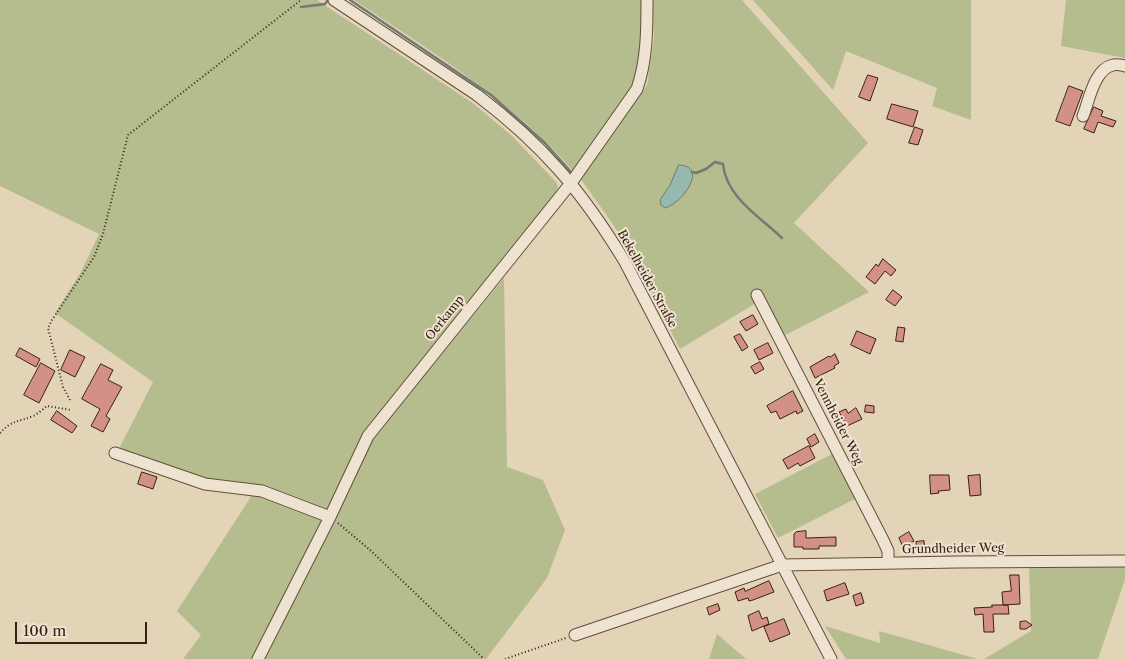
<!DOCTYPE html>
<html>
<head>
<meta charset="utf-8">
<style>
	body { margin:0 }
	#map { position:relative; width:1125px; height:659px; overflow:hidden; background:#e3d4b7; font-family:"Libre Caslon Text",serif }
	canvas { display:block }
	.scale { position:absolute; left:15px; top:622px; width:132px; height:22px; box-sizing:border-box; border:2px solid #3a2014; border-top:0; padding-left:6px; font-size:15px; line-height:18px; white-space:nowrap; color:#3a2014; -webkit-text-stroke:4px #ede3d0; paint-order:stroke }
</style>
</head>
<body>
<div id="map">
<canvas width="1125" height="659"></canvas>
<div class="scale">100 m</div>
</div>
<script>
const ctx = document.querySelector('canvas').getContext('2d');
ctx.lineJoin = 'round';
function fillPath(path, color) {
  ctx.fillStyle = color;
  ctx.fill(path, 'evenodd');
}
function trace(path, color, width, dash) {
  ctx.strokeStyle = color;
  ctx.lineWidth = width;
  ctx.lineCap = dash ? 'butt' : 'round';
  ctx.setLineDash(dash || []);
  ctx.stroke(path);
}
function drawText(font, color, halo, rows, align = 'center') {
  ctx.font = font + ' "Libre Caslon Text",serif';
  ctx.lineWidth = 4;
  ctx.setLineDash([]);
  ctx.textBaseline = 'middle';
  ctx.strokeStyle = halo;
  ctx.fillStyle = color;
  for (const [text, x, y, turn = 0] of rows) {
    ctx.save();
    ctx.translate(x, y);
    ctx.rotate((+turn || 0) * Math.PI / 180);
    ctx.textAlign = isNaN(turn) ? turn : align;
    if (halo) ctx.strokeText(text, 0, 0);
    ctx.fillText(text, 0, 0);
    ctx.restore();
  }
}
fillPath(new Path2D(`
	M 0,0 L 317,0 L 474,104 L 512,136 L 557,183 L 558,191 L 366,434 L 252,659 L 183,659 L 201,635 L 177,611 L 256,489 L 188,477 L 118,451 L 153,382 L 55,313 L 81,272 L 99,234 L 0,186 Z
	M 354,0 L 643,0 L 644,36 L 634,87 L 574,172 C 513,101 432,52 354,0 Z
	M 652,0 L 742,0 L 868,143 L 794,223 L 869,292 L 776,340 L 756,303 L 680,349 L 632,255 L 612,223 L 580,178 L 647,85 L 654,38 Z
	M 753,0 L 971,0 L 971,120 L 932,106 L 937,88 L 846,51 L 833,90 Z
	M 1066,0 L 1125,0 L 1125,58 L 1061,46 Z
	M 504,278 L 507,467 L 543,480 L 565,530 L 547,578 L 486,659 L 262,659 L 372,439 Z
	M 834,453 L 857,498 L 778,538 L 755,494 Z
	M 1125,564 L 1125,579 L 1098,659 L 984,659 L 1031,631 L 1029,565 Z
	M 825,626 L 880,643 L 879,631 L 978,659 L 846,659 Z
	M 717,634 L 746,659 L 709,659 Z`), '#b5bc8d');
const water = new Path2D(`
	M 679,165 C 709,166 683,203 665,208 L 661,205 L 660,200 L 670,185 Z`);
fillPath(water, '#95b8af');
trace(water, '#717b71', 1);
trace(new Path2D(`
	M 350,0 L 491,95 L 545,143 L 571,172
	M 301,7 L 325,4 L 328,0
	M 692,172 L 696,173 L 706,169 L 715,162 L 723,164 C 726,197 760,217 782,238`), '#717b71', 2.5);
const building = new Path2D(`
	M 868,75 L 878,78 L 870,101 L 859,97 Z
	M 1069,86 L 1083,91 L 1070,126 L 1056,121 Z
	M 892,104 L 918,111 L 913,127 L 887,119 Z
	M 1094,107 L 1103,111 L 1101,116 L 1116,121 L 1113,127 L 1098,122 L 1094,133 L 1084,129 Z
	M 915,127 L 923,130 L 918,145 L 909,143 Z
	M 883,259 L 896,270 L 891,276 L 885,271 L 875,284 L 866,277 L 876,264 L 878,266 Z
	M 893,290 L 902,297 L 895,306 L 886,300 Z
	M 753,315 L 758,324 L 746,331 L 740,322 Z
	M 898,327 L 905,328 L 903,342 L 896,341 Z
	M 857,331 L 876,339 L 870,354 L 851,345 Z
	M 740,334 L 748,347 L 742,351 L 734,337 Z
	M 768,343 L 773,353 L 759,360 L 754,350 Z
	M 20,348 L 40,359 L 36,367 L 16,356 Z
	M 70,350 L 85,357 L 75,377 L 61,370 Z
	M 835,354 L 839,363 L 834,366 L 835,368 L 815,378 L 810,367 L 829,356 L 830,357 Z
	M 760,362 L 764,369 L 755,374 L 751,367 Z
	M 41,363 L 55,371 L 39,403 L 24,395 Z
	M 101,364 L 113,370 L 108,380 L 122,387 L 106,416 L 110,419 L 103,432 L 91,426 L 100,409 L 82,399 Z
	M 793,391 L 803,411 L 797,414 L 796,411 L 780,419 L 776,411 L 771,413 L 767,406 Z
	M 866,405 L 874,406 L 874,413 L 865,412 Z
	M 856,408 L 862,419 L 847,426 L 839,412 L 846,409 L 848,413 Z
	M 57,411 L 77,426 L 72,433 L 51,420 Z
	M 815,434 L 819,442 L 811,447 L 807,439 Z
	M 809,446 L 815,458 L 800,466 L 798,463 L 788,469 L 783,460 Z
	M 142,472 L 157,477 L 153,489 L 138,484 Z
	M 930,475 L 949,475 L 950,490 L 938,491 L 939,493 L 931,494 Z
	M 980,475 L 981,495 L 970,496 L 968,476 Z
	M 806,531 L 806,538 L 836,537 L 836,546 L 819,546 L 819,549 L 803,549 L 803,547 L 794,547 L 794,534 L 796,532 Z
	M 909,532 L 914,541 L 903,547 L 899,538 Z
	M 924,541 L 925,551 L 917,552 L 916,542 Z
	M 1010,575 L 1019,575 L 1020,604 L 1003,605 L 1002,592 L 1011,591 Z
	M 769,581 L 774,592 L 753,600 L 749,601 L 748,598 L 738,601 L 735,592 L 744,588 L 745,591 Z
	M 845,583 L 849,594 L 827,601 L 824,591 Z
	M 861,593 L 864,603 L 856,606 L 853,596 Z
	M 718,604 L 720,610 L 709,615 L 707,608 Z
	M 992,605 L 1008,605 L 1009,614 L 993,614 L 994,632 L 984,632 L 983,614 L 975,615 L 974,608 L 992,607 Z
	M 759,611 L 762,619 L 767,617 L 769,624 L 752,631 L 748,616 Z
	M 784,619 L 790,634 L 770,642 L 764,627 Z
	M 1026,621 L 1032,625 L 1026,629 L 1020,629 L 1020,622 Z`);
fillPath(building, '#d29086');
trace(building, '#3a2014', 1);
const minor = new Path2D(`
	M 334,0 L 477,95 C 543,145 582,191 625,262 L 831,659
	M 1083,116 C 1089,101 1094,69 1113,65 C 1116,64 1121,65 1125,66
	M 757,295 L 883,540 L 888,551 L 888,563
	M 115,453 L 205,484 L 262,491 L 330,517
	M 575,635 L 782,565 L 958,562 L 1125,561
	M 258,659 L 330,517 L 368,436 L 571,183 L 637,89 C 647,60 647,30 647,0`);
trace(minor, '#644d3d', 13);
trace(new Path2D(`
	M 70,400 L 63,387 L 48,328 L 52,320 L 94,257 L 103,234 L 128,135 L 301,0
	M 0,433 C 12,420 18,422 33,416 C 38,414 43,409 47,406 L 71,410
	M 338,523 L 370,550 L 484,659
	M 505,659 L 566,638`), '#3a2014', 2, [1, 2.5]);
trace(minor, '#ede3d0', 11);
drawText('12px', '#3a2014', '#ede3d0', [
	["Bekelheider Straße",647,279,61],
	["Oerkamp",445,318,-51],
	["Vennheider Weg",838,422,63],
	["Grundheider Weg",953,549,-1]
]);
</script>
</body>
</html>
